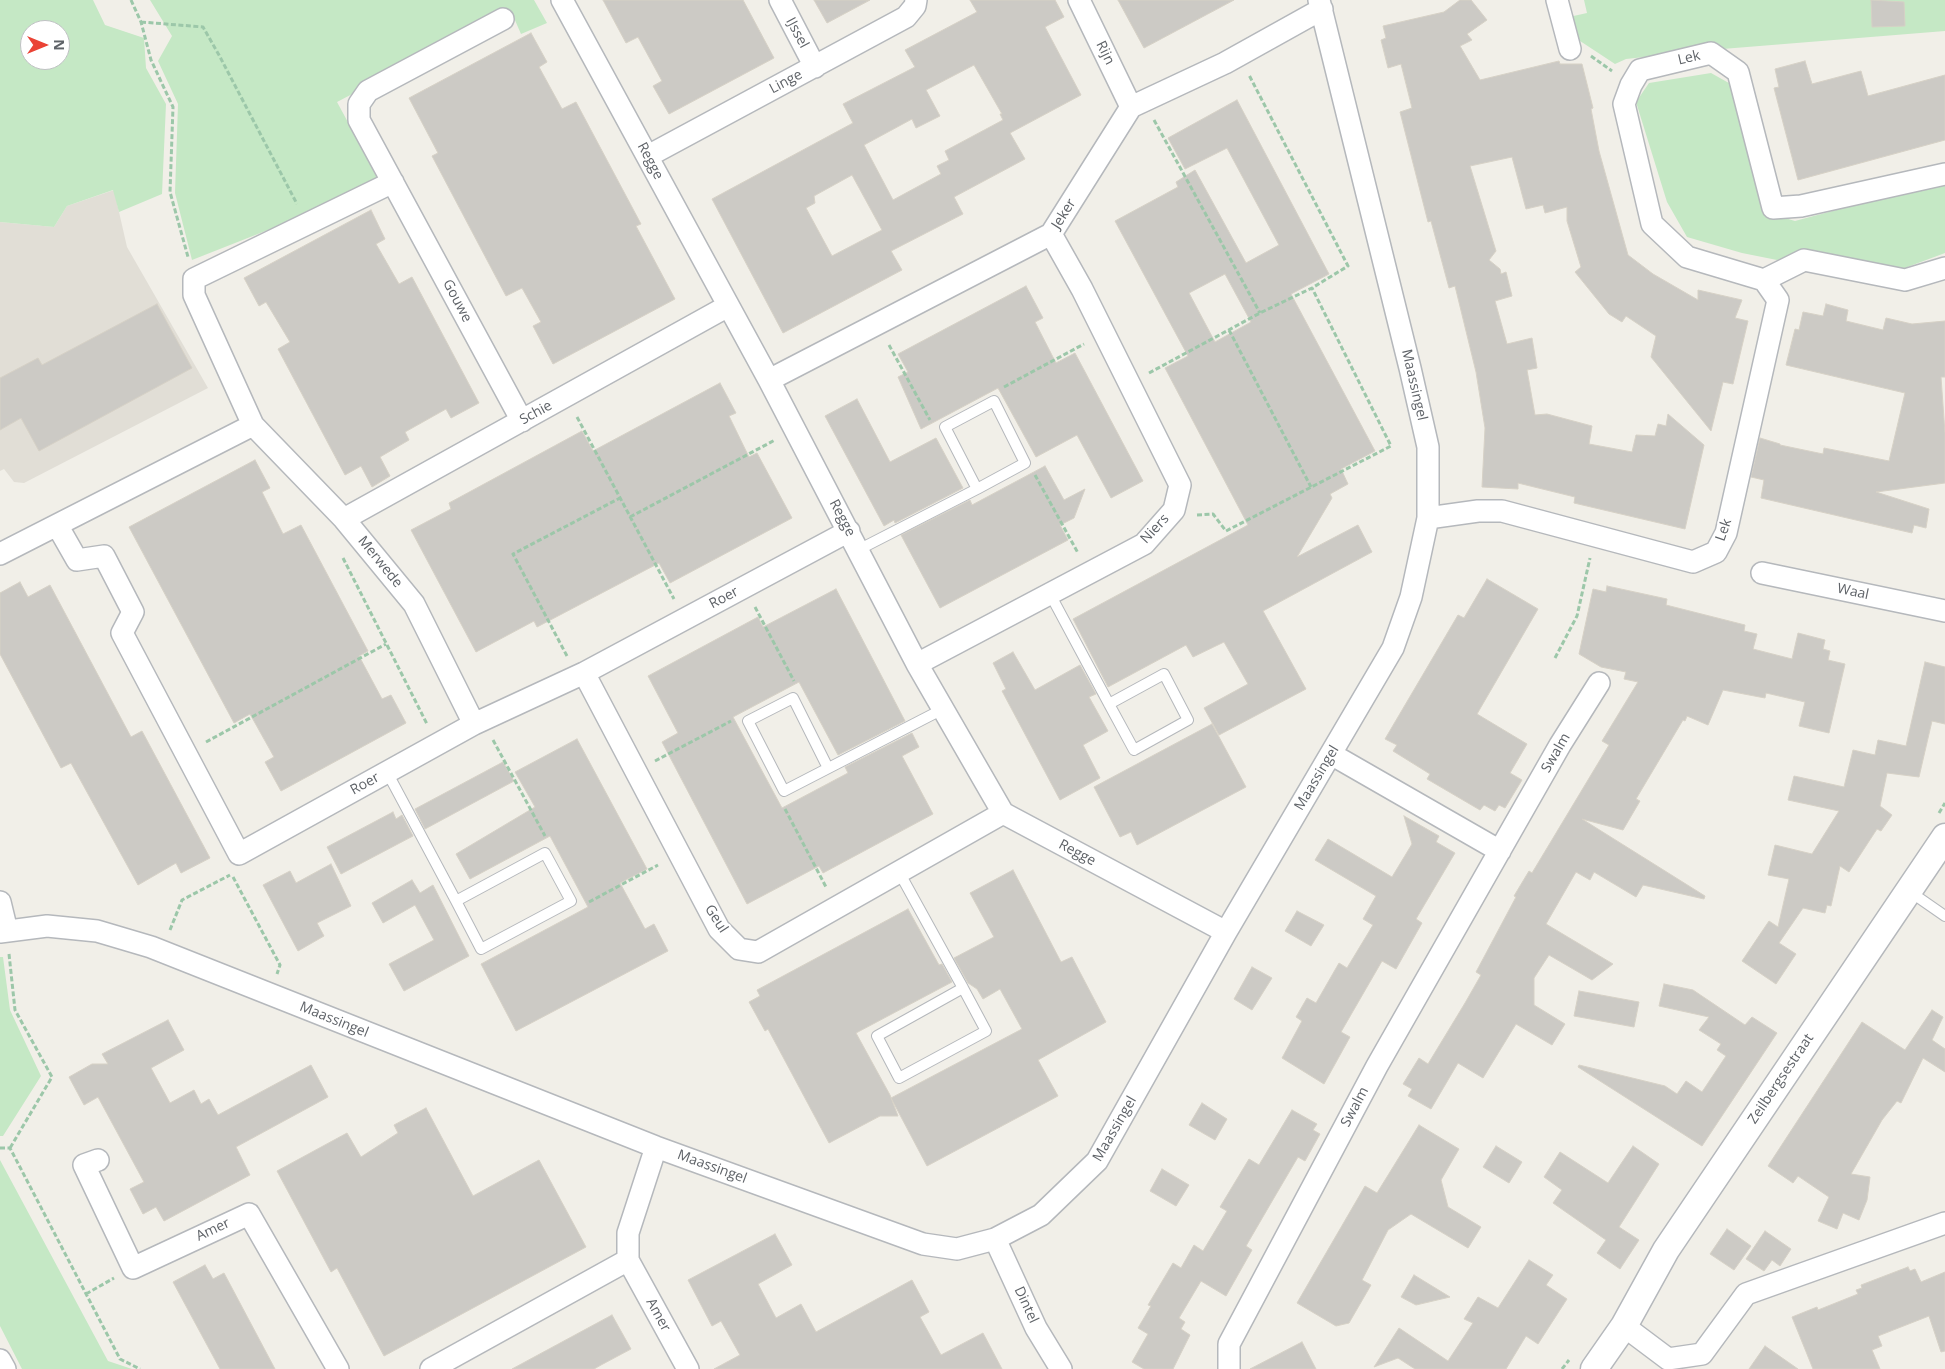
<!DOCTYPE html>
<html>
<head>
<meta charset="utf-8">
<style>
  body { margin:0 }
  #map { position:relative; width:1945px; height:1369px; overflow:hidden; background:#f1efe8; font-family:"Open Sans",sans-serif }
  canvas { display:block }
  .north { position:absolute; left:20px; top:20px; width:50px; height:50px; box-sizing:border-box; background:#fff; border:1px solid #bfc1c3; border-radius:50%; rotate:90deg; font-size:14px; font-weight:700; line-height:20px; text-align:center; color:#5f6368 }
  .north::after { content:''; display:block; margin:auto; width:18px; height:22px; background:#ea4335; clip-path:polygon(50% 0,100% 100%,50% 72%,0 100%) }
</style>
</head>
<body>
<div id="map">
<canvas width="1945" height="1369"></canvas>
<div class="north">N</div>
</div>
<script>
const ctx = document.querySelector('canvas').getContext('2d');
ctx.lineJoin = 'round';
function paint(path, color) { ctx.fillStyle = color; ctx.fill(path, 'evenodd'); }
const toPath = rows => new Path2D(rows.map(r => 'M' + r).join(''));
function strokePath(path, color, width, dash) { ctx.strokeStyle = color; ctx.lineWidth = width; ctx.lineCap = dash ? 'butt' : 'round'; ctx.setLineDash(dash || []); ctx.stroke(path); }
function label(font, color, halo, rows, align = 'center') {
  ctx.font = font + ' "Open Sans",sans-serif'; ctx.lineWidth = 4; ctx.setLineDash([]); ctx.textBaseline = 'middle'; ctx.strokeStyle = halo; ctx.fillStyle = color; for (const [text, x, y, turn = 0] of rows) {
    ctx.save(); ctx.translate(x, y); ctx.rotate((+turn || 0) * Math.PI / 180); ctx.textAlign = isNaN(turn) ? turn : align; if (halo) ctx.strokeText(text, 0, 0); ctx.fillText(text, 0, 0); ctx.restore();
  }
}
paint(toPath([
  [114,190,127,247,208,388,24,483,14,482,4,469,0,471,0,222,54,227,67,206]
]), '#e1ded6');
paint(toPath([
  [0,0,93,0,105,25,144,38,146,68,166,104,162,194,119,212,113,190,67,206,54,227,0,222],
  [30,30,60,30,60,60,30,60],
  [150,0,534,0,547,23,521,34,511,11,337,102,382,185,192,260,175,193,178,104,158,61,172,36],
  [1584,0,1945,0,1945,31,1710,50,1626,59,1615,64,1574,37,1569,17,1587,13],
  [1711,73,1736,87,1768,213,1795,221,1945,181,1945,253,1894,272,1810,254,1777,260,1742,253,1687,237,1667,202,1636,102,1649,83],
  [0,957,3,957,10,1010,41,1076,3,1136,0,1136],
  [0,1160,108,1361,132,1369,22,1369,0,1326]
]), '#c5e8c5');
const building = toPath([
  [603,0,743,0,774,58,669,114,653,86,662,81,638,37,626,43,603,0],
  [814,0,870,0,827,23,814,0],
  [970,0,1055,0,1064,17,1045,27,1081,95,1010,133,1025,159,954,197,963,214,891,251,902,270,783,333,712,199,853,123,843,104,915,67,905,50,977,12,970,0],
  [974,65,1002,114,1000,114,1003,120,945,151,949,160,937,166,941,174,893,200,864,145,912,119,916,128,940,116,926,90,974,65],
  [852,175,882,230,832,256,806,208,815,203,814,196,852,175],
  [1118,0,1234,0,1144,48,1118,0],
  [1460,0,1471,0,1487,20,1467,34,1472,40,1460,46,1480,80,1559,61,1560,64,1582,64,1593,108,1591,109,1599,151,1628,255,1653,274,1698,300,1698,290,1742,300,1735,318,1748,321,1733,384,1723,382,1711,431,1651,357,1656,336,1626,316,1622,322,1609,314,1575,272,1581,267,1567,221,1567,207,1545,213,1543,205,1526,209,1512,157,1470,166,1496,251,1489,260,1500,269,1501,274,1506,272,1512,296,1495,301,1507,344,1532,338,1537,368,1527,370,1535,415,1547,414,1592,426,1589,444,1632,452,1636,435,1655,436,1658,424,1666,426,1668,414,1704,445,1685,529,1574,503,1575,497,1518,483,1518,489,1482,487,1485,428,1476,372,1455,286,1449,288,1431,221,1428,222,1400,112,1412,108,1401,64,1388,68,1381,40,1386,38,1383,26,1444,12,1460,0],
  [1871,0,1904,2,1905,26,1872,27,1871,0],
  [531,33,547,62,539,67,562,109,576,102,641,224,636,226,675,299,553,364,533,326,541,322,522,288,506,296,432,156,438,153,409,98,531,33],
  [1805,61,1812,84,1861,71,1868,96,1945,75,1945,140,1798,180,1774,88,1779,87,1775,69,1805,61],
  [1237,100,1329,274,1291,294,1375,451,1341,469,1348,484,1330,494,1332,498,1297,557,1358,525,1372,552,1263,611,1306,689,1219,735,1204,708,1248,684,1224,642,1193,657,1186,645,1108,687,1073,619,1248,525,1165,368,1188,356,1115,221,1178,187,1176,182,1195,170,1246,263,1279,245,1227,148,1185,169,1168,138,1237,100],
  [1225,274,1251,322,1215,342,1189,293,1225,274],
  [371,210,385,239,376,244,399,284,412,277,479,403,451,418,446,409,405,432,409,440,380,457,390,476,372,487,361,466,345,475,278,349,290,342,266,302,259,306,244,278,371,210],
  [1026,286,1043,318,1035,322,1056,363,1075,353,1143,481,1111,498,1077,435,1036,457,998,388,921,429,898,377,908,372,898,354,1026,286],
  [157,304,192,368,39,451,21,418,0,430,0,378,38,358,42,365,157,304],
  [1826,304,1848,310,1846,321,1883,330,1886,318,1912,324,1945,321,1945,377,1941,377,1945,433,1945,483,1876,492,1929,509,1926,528,1914,525,1912,533,1761,498,1764,480,1751,477,1760,438,1780,444,1780,445,1823,454,1824,448,1889,461,1905,393,1786,365,1795,329,1799,330,1803,312,1823,316,1826,304],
  [720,383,736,413,729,416,749,457,757,453,792,518,670,583,659,563,537,627,534,621,476,652,411,530,451,509,449,503,582,431,593,451,720,383],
  [857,399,890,462,936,438,963,488,895,523,894,520,884,526,825,416,857,399],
  [255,460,270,488,262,492,283,534,301,525,368,651,359,656,382,699,391,695,406,723,281,791,265,762,274,757,250,714,234,723,129,527,255,460],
  [1045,466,1064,500,1085,489,1074,518,1060,525,1068,540,940,608,901,535,970,500,972,505,1045,466],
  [1487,579,1538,609,1477,714,1527,744,1510,773,1522,780,1505,808,1499,805,1495,811,1484,805,1480,810,1427,779,1430,774,1393,751,1397,745,1385,739,1458,615,1464,618,1487,579],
  [20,582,28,597,50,585,131,737,142,731,210,858,181,873,176,863,138,885,71,763,61,768,0,654,0,593,20,582],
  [1607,586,1667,599,1666,605,1745,625,1744,631,1757,634,1753,649,1792,659,1798,633,1825,640,1823,649,1830,651,1828,660,1845,664,1829,733,1799,726,1805,702,1766,693,1765,698,1723,690,1708,725,1687,716,1685,721,1683,720,1636,799,1640,801,1623,830,1582,819,1705,896,1704,899,1643,885,1636,897,1594,872,1590,880,1576,872,1546,924,1613,964,1592,980,1549,955,1534,978,1534,1005,1565,1024,1552,1045,1516,1024,1483,1078,1458,1063,1431,1109,1408,1096,1412,1089,1403,1084,1419,1058,1428,1064,1465,1003,1481,975,1476,972,1516,897,1514,896,1529,871,1532,873,1609,745,1602,741,1638,682,1624,679,1626,672,1601,667,1579,654,1593,589,1606,592,1607,586],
  [836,589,905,721,838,755,799,682,733,717,782,808,848,773,845,767,912,733,919,747,902,756,933,814,823,873,819,866,747,904,662,742,678,733,648,676,758,617,763,627,836,589],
  [1013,652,1035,690,1080,665,1096,694,1089,697,1108,731,1083,745,1100,778,1060,800,1002,691,1006,689,993,663,1013,652],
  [1925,662,1945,667,1945,724,1932,721,1919,777,1887,773,1880,806,1892,815,1881,831,1877,829,1849,872,1840,866,1831,906,1827,905,1825,913,1803,908,1779,943,1796,954,1776,984,1742,961,1769,921,1778,927,1789,879,1768,875,1775,845,1812,854,1839,811,1788,800,1794,776,1844,787,1853,750,1875,755,1878,740,1906,746,1925,662],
  [1212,724,1246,787,1137,845,1131,832,1120,837,1094,787,1212,724],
  [577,739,647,869,620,883,645,929,654,924,668,951,516,1031,481,964,588,907,550,836,470,879,456,854,535,807,515,772,577,739],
  [503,762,514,781,425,829,415,809,503,762],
  [393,812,396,819,402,815,413,836,341,874,327,847,393,812],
  [1404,816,1439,836,1436,842,1455,853,1416,919,1422,923,1396,969,1382,961,1341,1032,1350,1037,1324,1084,1282,1058,1302,1021,1296,1017,1307,998,1316,1003,1339,963,1347,968,1373,925,1363,919,1376,896,1315,860,1328,839,1392,877,1412,844,1404,816],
  [331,864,351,906,317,923,324,936,298,951,263,885,290,871,296,883,331,864],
  [1013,870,1061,962,1072,957,1106,1022,1038,1060,1058,1096,927,1166,891,1098,1022,1029,1000,989,983,999,977,989,968,983,954,958,994,937,970,893,1013,870],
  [412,880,420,893,433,885,469,956,404,991,389,964,434,940,415,905,383,923,372,903,412,880],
  [908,909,939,965,942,964,952,982,856,1033,890,1095,898,1116,880,1116,829,1143,768,1029,765,1031,749,1002,760,996,757,990,908,909],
  [1297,911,1324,925,1311,946,1285,931,1297,911],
  [1252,967,1272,978,1252,1010,1234,999,1252,967],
  [1664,984,1693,990,1745,1025,1752,1017,1777,1033,1702,1146,1578,1067,1579,1065,1665,1086,1677,1094,1686,1081,1702,1092,1726,1056,1717,1050,1721,1044,1699,1030,1709,1017,1659,1006,1664,984],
  [1579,991,1639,1002,1634,1027,1574,1016,1579,991],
  [1932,1010,1943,1017,1932,1040,1945,1049,1945,1072,1923,1058,1901,1103,1897,1101,1882,1120,1851,1174,1870,1177,1867,1200,1859,1220,1843,1213,1837,1229,1818,1221,1829,1197,1798,1176,1793,1183,1768,1166,1862,1022,1905,1050,1932,1010],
  [168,1020,184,1050,151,1068,170,1103,194,1090,201,1104,209,1099,218,1115,311,1065,328,1097,236,1147,250,1175,164,1221,156,1207,143,1214,130,1189,144,1182,98,1097,84,1105,69,1077,92,1064,108,1064,102,1054,168,1020],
  [1202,1103,1227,1119,1215,1140,1189,1125,1202,1103],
  [426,1108,473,1196,539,1160,586,1247,384,1356,337,1268,331,1272,277,1171,347,1133,361,1157,398,1133,394,1125,426,1108],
  [1292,1110,1317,1124,1313,1130,1320,1134,1305,1161,1298,1157,1271,1203,1246,1246,1252,1250,1226,1296,1201,1281,1179,1318,1185,1322,1181,1329,1190,1335,1173,1369,1144,1369,1132,1362,1148,1334,1138,1328,1151,1306,1148,1305,1173,1263,1181,1268,1194,1245,1203,1251,1227,1211,1220,1207,1249,1159,1259,1165,1292,1110],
  [1419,1125,1459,1149,1441,1180,1448,1207,1481,1227,1468,1248,1411,1214,1388,1230,1362,1280,1371,1285,1349,1323,1336,1326,1297,1303,1365,1186,1377,1193,1419,1125],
  [1496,1146,1522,1162,1509,1183,1483,1167,1496,1146],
  [1633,1146,1659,1164,1619,1227,1639,1240,1620,1269,1597,1253,1606,1240,1553,1203,1562,1190,1544,1177,1560,1152,1608,1183,1633,1146],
  [1162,1169,1189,1185,1176,1206,1150,1191,1162,1169],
  [1727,1229,1751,1246,1734,1270,1710,1254,1727,1229],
  [1765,1231,1791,1249,1780,1266,1772,1260,1764,1271,1746,1259,1765,1231],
  [775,1234,792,1265,758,1284,776,1318,801,1304,816,1332,912,1280,929,1312,920,1317,941,1355,983,1333,1002,1369,714,1369,740,1355,721,1321,712,1326,688,1280,775,1234],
  [1529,1260,1553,1275,1546,1285,1567,1299,1538,1344,1526,1336,1506,1369,1415,1369,1398,1358,1374,1367,1399,1328,1448,1361,1473,1323,1464,1319,1478,1297,1498,1308,1529,1260],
  [205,1265,213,1279,224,1273,275,1369,220,1369,173,1282,205,1265],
  [1908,1267,1910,1271,1915,1269,1921,1282,1945,1272,1945,1351,1941,1352,1929,1316,1878,1336,1882,1346,1872,1350,1880,1369,1813,1369,1792,1317,1817,1307,1818,1310,1858,1294,1856,1290,1862,1288,1861,1285,1908,1267],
  [1414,1275,1450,1297,1416,1305,1401,1297,1414,1275],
  [612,1315,631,1349,601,1365,594,1369,512,1369,612,1315],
  [1302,1342,1316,1369,1250,1369,1302,1342],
  [1765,1346,1798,1369,1749,1369,1765,1346]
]);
paint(building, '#cccac5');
strokePath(building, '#d6d1c6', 1);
const service = toPath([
  [858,550,977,489,1025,463,994,401,945,427,977,489],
  [1050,594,1109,704,1134,750,1188,720,1164,674,1109,704],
  [828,768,793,698,748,721,784,791,943,709],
  [387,772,456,901,481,949,571,901,545,853,456,901],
  [899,872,963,988],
  [1909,891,1945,916],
  [963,988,986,1031,899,1078,877,1036,963,988]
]);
const minor = toPath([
  [562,0,769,380,917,664,1003,813,1226,932],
  [780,0,815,67],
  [1079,0,1131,107],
  [1557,0,1570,49],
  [503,19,368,91,359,104,359,120,522,421],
  [648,156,906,17,915,6,916,0],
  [1764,280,1804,260,1905,280,1945,268],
  [769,380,1051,234,1131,107,1225,63,1322,9],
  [253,425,194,295,194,279,393,182],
  [1428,518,1478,511,1502,511,1693,562,1716,552,1726,533,1778,300,1764,280,1687,257,1652,224,1624,104,1631,85,1640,70,1711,53,1738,72,1773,208,1801,206,1945,174],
  [344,519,728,306],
  [57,525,77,560,104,556,133,612,122,633,239,854,474,724,584,673,849,531],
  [0,554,253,425,344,519,414,604,474,724],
  [1762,573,1945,611],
  [917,664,1144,544,1174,510,1180,485,1082,289,1051,234],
  [584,673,719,929,739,949,758,952,1003,813],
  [1331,754,1500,851],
  [0,902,7,931],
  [0,932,47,926,97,931,151,947,656,1147,923,1244,957,1249,995,1239,1041,1215,1097,1161,1226,932,1393,648,1411,597,1428,518,1428,447,1410,368,1319,0],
  [656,1147,628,1233,628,1260,688,1369],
  [98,1160,84,1165,133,1268,249,1214,338,1369],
  [995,1239,1036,1328,1061,1369],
  [1624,1326,1668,1359,1702,1354,1746,1294,1945,1223],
  [0,1360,5,1369],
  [431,1369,628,1260],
  [1229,1369,1229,1344,1377,1066,1560,745,1599,683]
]);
const tertiary = toPath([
  [1594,1369,1624,1326,1666,1250,1945,837]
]);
strokePath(service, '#b5b8bc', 12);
strokePath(minor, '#b5b8bc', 24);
strokePath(tertiary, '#b5b8bc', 29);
strokePath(toPath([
  [131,0,141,22,151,60,173,107,170,192,188,257],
  [141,22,203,27,219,55,297,204],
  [1591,56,1612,71],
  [1154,120,1260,313],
  [1229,330,1311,487],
  [889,345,930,420],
  [1149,373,1260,313,1312,288,1348,266,1249,75],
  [1004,387,1084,344],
  [577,417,674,599],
  [1035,475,1078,553],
  [1197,515,1213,514,1226,531,1391,446,1312,288],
  [630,517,775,440],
  [343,558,427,724],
  [755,607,794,681],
  [567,656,513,554,620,498],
  [1555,658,1577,616,1590,558],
  [493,740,545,836],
  [206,742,386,644],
  [655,761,731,721],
  [785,809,826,887],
  [1939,813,1945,803],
  [233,877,280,965,277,974],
  [589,902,658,865],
  [170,930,182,900,230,875],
  [9,954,15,1010,52,1077,10,1148],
  [0,1148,10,1148,120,1359,140,1369],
  [86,1294,114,1278],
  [1562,1369,1569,1360]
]), '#9cc7a9', 3, [5, 2.5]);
strokePath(service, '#fff', 10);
strokePath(minor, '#fff', 21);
strokePath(tertiary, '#fff', 26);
label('14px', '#5f6368', '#fff', [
  ["IJssel",797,33,62],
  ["Rijn",1105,53,64],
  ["Lek",1689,58,-13],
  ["Linge",786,82,-28],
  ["Regge",650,161,62],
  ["Jeker",1064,214,-58],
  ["Gouwe",457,301,62],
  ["Maassingel",1414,385,77],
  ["Schie",536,413,-29],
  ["Regge",842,518,62],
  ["Niers",1155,529,-47],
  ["Lek",1724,530,-71],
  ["Merwede",380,562,51],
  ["Waal",1853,592,12],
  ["Roer",724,598,-28],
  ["Swalm",1556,753,-60],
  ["Maassingel",1317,778,-59],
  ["Roer",365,784,-29],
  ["Regge",1077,853,28],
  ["Geul",716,919,57],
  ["Maassingel",334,1020,22],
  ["Zeilbergsestraat",1781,1079,-56],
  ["Swalm",1355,1107,-62],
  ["Maassingel",1115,1129,-60],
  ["Maassingel",712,1167,20],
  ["Amer",213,1230,-25],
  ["Dintel",1026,1305,65],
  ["Amer",658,1315,61]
]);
</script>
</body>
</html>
